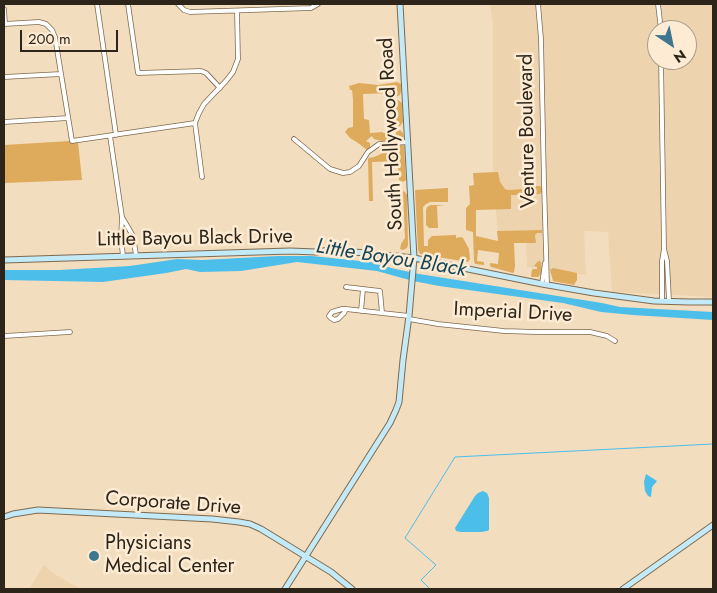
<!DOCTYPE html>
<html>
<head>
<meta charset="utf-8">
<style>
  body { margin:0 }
  #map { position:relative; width:717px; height:593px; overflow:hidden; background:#f3ddbf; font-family:Jost,sans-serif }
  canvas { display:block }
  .frame { position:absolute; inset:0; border:5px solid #2d2519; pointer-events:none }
  .north { position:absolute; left:647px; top:20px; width:50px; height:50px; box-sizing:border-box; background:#fdebd3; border:1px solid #aa9c89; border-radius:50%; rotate:146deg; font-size:14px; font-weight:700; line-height:20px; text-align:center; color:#2d2519 }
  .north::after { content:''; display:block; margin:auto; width:18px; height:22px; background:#3c778f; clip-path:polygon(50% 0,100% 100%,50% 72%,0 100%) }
  .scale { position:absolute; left:20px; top:30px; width:98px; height:22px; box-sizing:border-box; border:2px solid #2d2519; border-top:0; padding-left:6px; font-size:15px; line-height:18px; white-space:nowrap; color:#2d2519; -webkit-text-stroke:4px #fdebd3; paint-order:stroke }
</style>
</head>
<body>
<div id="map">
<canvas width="717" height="593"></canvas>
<div class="frame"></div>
<div class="north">N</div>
<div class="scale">200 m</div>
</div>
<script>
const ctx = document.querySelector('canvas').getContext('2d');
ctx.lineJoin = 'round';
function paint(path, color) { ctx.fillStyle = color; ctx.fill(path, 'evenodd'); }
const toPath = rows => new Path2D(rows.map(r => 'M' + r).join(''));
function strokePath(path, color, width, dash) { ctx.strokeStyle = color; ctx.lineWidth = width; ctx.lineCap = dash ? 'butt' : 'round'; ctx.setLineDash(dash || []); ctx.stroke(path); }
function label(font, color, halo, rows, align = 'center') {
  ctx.font = font + ' Jost,sans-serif'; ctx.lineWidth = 5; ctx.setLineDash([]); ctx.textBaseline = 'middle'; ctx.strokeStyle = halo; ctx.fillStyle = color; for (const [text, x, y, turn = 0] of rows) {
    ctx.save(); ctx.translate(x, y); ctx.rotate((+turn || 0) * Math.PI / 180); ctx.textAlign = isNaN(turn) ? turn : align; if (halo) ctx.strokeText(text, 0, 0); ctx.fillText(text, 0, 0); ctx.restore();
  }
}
paint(toPath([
  [490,4,713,4,713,297,612,292,608,232,584,231,586,275,527,267,526,234,498,234,493,180,493,26],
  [657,30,687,30,687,60,657,60],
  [44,565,56,575,81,589,29,589]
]), '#eed3af');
paint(toPath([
  [397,82,401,84,401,91,400,95,398,96,394,97,392,93,363,94,364,119,369,120,370,133,383,132,383,133,386,133,389,132,391,135,396,134,396,131,400,130,403,133,404,139,401,140,392,141,389,138,385,141,382,141,374,139,372,136,366,141,370,143,370,148,367,150,358,143,350,138,345,132,348,128,353,127,353,99,352,90,350,90,349,86,359,83,378,85],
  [392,100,398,100,402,103,403,122,400,126,393,127,396,125,395,102,392,102],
  [70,141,71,142,78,142,82,180,4,183,4,145],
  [403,144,404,147,406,180,403,182,399,180,398,164,396,161,372,162,373,201,369,201,368,159,369,158,374,157,381,154,388,145],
  [498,172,500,182,505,189,508,190,524,189,534,188,535,186,540,186,542,188,542,192,540,194,511,195,511,209,476,210,476,236,498,241,497,231,542,230,542,233,537,233,535,235,536,243,514,243,515,266,514,272,513,273,491,267,490,265,490,263,498,264,499,253,478,250,477,261,484,262,484,265,475,264,474,261,473,232,466,230,466,208,470,204,469,186,474,185,473,173],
  [448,188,448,202,430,202,426,204,423,207,424,246,428,246,428,240,432,236,456,235,456,238,461,237,463,238,469,249,470,259,468,262,420,254,418,250,415,190],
  [403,191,405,192,407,195,408,245,407,248,403,250,400,249,401,244,405,238],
  [431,205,445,205,437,206,438,228,429,228,426,225,426,210,427,207],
  [538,261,541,262,542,273,538,277,532,277,531,276,532,270,533,269,537,269,537,267,534,266],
  [553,268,577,273,577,280,574,285,553,281,550,270]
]), '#deaa5c');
paint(toPath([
  [278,256,312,256,380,263,391,268,419,274,602,303,620,307,713,312,713,320,633,315,601,312,563,303,439,286,413,281,377,271,297,262,241,271,200,272,186,269,166,273,103,282,4,280,4,270,59,270,130,266,177,259,202,260],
  [646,474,657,481,652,487,651,497,648,496,645,491,644,482],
  [483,491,487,493,489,498,489,530,487,531,481,532,461,532,456,531,455,528,475,496,478,493]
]), '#4cbeea');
strokePath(toPath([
  [430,589,421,580,436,565,405,538,455,457,713,444]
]), '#4cbeea', 1);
const street = toPath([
  [97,4,116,135],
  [128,4,138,73,201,71,206,73,220,88],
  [178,4,184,10,190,12,311,8,318,4],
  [538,4,541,39,544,183,547,285],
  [658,4,661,30],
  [4,9,5,24],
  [4,24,39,22,46,24,52,30,55,37,72,141,195,123],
  [661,60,664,249],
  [4,77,61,74],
  [4,122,68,118],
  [110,136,122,217,121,238,123,256],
  [294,139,330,169,343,173,350,172,359,166,368,152,379,144,408,142],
  [202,177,195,123,199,113,204,104,226,81,233,72,238,59,237,11],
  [122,217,133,236,136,255],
  [542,284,545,263],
  [346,287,380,291,382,313],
  [662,301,662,261,664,249,667,261,669,301],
  [346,309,344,313,338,319,334,320,331,318,329,316,332,312,342,309,346,309,409,316],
  [361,311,363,289],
  [409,319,438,324,504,331,536,332,590,332,607,336,615,341],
  [4,336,70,332]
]);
const secondary = toPath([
  [4,260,290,251,316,252,330,250,366,253,414,258,542,284,594,293,654,301,689,302,713,302],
  [4,517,13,514,38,510,212,519,239,522,250,524,261,529,331,572,352,589],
  [285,589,390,423,396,410,399,402,403,360,409,316,414,258,400,4],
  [623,589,713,525]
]);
strokePath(street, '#7e6a4f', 5.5);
strokePath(secondary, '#7e6a4f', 7);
strokePath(street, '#fff', 4);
strokePath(secondary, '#c3eaf8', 5);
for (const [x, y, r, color] of [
  [94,556,6,"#3c778f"]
]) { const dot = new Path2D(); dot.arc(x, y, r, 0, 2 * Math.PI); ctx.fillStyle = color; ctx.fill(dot); strokePath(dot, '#fdebd3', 2); }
label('20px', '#2d2519', '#fdebd3', [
  ["Venture Boulevard",528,131,-91],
  ["South Hollywood Road",392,134,-93],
  ["Little Bayou Black Drive",195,239,-1],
  ["Imperial Drive",513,313,3],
  ["Corporate Drive",173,504,4]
]);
label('20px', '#2d2519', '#fdebd3', [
  ["Physicians",105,544],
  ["Medical Center",105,567]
], 'left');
label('italic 21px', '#154658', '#fdebd3', [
  ["Little Bayou Black",391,259,9]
]);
</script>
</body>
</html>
